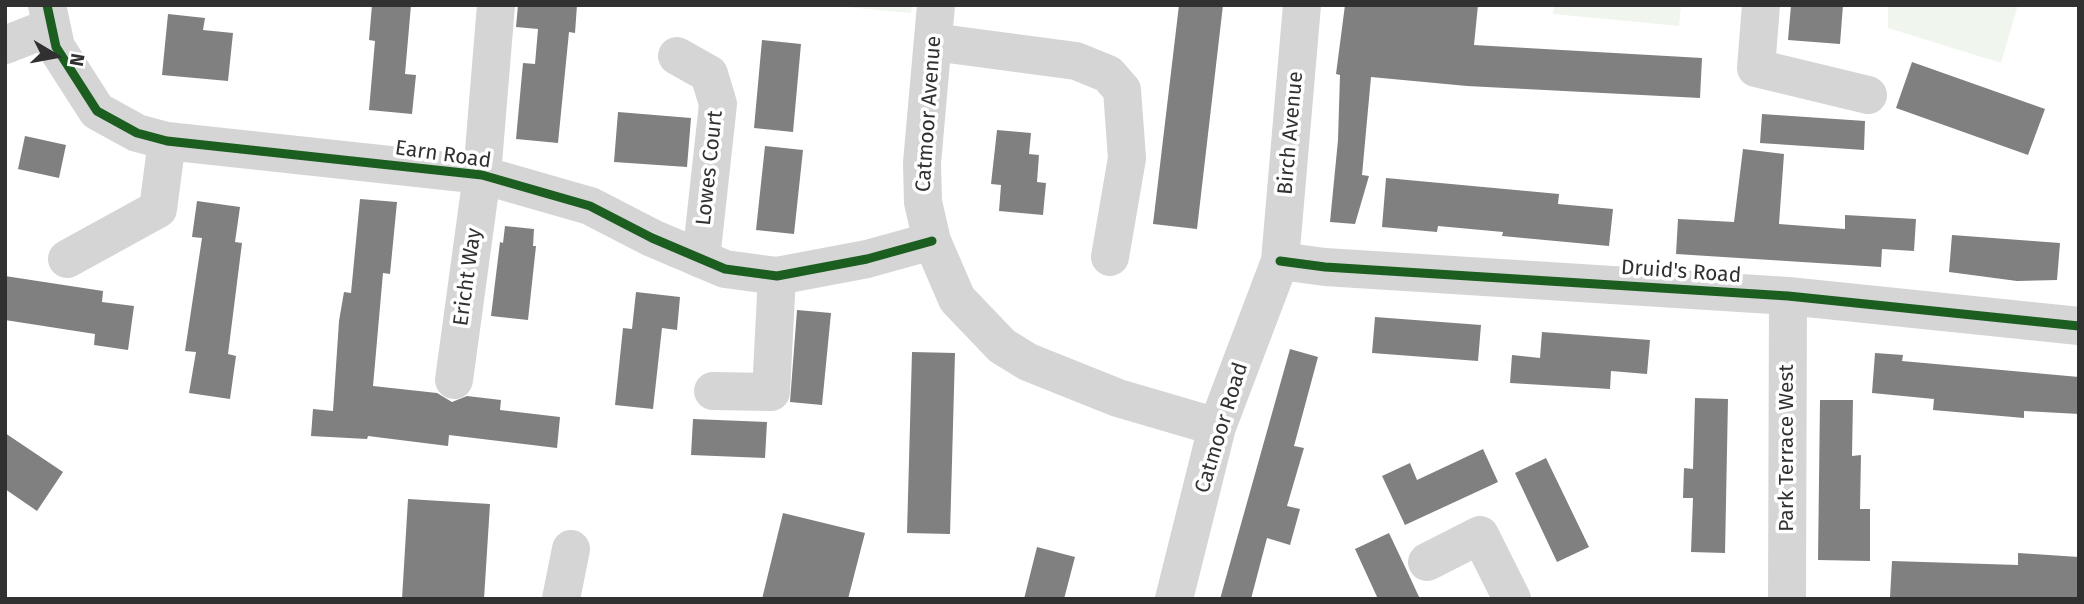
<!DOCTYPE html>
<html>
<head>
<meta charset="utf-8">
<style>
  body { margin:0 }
  #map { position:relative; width:2084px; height:604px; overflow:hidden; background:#fff; font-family:"Fira Sans",sans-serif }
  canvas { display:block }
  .frame { position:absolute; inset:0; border:7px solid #313131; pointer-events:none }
  .north { position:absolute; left:21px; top:21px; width:70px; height:70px; -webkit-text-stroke:5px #fff; paint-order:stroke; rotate:100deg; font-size:19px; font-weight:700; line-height:28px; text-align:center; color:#313131 }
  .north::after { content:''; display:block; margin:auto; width:24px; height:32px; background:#313131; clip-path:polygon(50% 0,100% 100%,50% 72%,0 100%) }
</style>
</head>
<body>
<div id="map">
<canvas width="2084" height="604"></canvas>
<div class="frame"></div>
<div class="north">N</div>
</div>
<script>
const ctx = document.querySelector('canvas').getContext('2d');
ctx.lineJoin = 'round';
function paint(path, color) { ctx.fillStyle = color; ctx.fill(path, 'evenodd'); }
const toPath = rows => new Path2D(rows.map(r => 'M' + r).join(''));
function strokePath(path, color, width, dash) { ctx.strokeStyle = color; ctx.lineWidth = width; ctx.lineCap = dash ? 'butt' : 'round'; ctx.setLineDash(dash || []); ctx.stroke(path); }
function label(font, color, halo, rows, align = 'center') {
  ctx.font = font + ' "Fira Sans",sans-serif'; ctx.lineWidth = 7; ctx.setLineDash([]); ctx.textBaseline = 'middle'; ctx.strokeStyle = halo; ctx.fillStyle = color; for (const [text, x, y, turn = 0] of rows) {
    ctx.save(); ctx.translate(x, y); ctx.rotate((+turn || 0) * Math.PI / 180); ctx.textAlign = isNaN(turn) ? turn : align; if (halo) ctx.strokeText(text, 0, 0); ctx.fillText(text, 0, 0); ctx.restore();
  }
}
paint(toPath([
  [824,5,912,5,911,13],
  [1554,5,1681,5,1679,26,1553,14],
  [1888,5,2018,5,2001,63,1888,28]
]), '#f0f6ed');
paint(toPath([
  [372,5,411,5,405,74,416,75,412,114,369,110,375,41,369,40],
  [518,5,577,5,575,33,569,32,558,143,516,139,523,63,535,64,538,29,516,27],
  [1179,5,1223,5,1197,229,1153,224],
  [1345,5,1478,5,1474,45,1702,58,1700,98,1467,86,1371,77,1362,175,1369,176,1355,224,1330,222,1338,140,1340,75,1336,74],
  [1791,5,1843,5,1840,44,1788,40],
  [168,14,205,18,203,30,233,33,228,81,162,75],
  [762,40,801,44,793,132,754,128],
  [1912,62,2045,109,2028,155,1896,108],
  [618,112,691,118,687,167,614,162],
  [1762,114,1865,121,1864,150,1760,143],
  [997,130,1031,133,1029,154,1039,155,1037,182,1046,183,1043,215,999,211,1001,185,991,184],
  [25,136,66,145,59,178,18,169],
  [765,146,803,150,794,234,756,230],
  [1743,149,1784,154,1779,224,1845,229,1845,215,1916,219,1914,251,1882,249,1881,267,1676,254,1678,219,1734,222],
  [1386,178,1559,194,1558,204,1613,209,1609,246,1502,236,1503,232,1438,226,1437,232,1382,227],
  [360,199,397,202,390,274,383,273,373,386,437,393,452,402,467,396,501,400,500,410,560,417,557,448,449,435,448,446,368,436,367,439,311,436,313,409,333,411,339,321,344,292,351,293],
  [197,201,240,207,235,242,242,243,228,354,236,356,230,399,189,393,196,352,185,351,202,238,192,237],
  [505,226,534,229,533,246,536,246,528,320,491,316,500,242,503,243],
  [1952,235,2060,243,2057,280,2017,281,1949,272],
  [5,276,103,291,102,302,134,306,128,350,94,345,95,334,5,320],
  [636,292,680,297,677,330,662,328,653,409,615,405,623,328,632,329],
  [797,310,831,313,822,405,790,402],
  [1375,317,1481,325,1478,361,1372,353],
  [1542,332,1650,340,1647,374,1611,371,1610,389,1510,383,1512,355,1540,358],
  [1290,349,1318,357,1294,446,1304,448,1287,506,1300,509,1290,545,1267,538,1251,599,1220,599],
  [912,352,955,353,950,534,907,533],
  [1875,353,1903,355,1902,361,2079,377,2079,414,2024,411,2024,418,1933,410,1934,399,1872,393],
  [1695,398,1728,399,1725,553,1691,552,1693,498,1683,498,1684,468,1693,469],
  [1820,400,1853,400,1852,456,1861,455,1860,509,1870,509,1870,561,1818,560],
  [693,419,767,422,765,458,691,455],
  [5,433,63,472,37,511,5,489],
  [1483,449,1498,482,1405,525,1382,476,1410,463,1417,480],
  [1546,458,1589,547,1557,562,1515,473],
  [408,499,490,504,484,599,402,599],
  [783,513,865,533,848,599,762,599],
  [1389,533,1407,571,1420,599,1378,599,1355,549],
  [1037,547,1075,557,1064,599,1024,599],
  [2018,553,2079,557,2079,599,1890,597,1892,561,2018,565]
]), '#808080');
strokePath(toPath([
  [47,5,56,47,97,111,137,133,167,141,482,175,590,206,652,238,725,269,777,276,867,259,932,241],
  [936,5,922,163,923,202,932,241,957,299,1002,346,1028,362,1118,398,1217,427],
  [1761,5,1756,68,1868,95],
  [933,42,1076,61,1108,74,1122,90,1127,158,1110,257],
  [5,45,51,27],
  [677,56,709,74,718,104,701,259],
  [67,259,158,209,167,141],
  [1280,261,1325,267,1788,296,2079,326],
  [454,380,482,175,496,5],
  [713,391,771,392,777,276],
  [1427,562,1480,535,1512,599],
  [561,599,571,549],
  [1174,599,1217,427,1280,261,1302,5],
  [1787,599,1788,296]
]), '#d5d5d5', 38);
strokePath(toPath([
  [47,5,56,47,97,111,137,133,167,141,482,175,590,206,652,238,725,269,777,276,867,259,932,241],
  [1280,261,1325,267,1788,296,2079,326]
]), '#1b5e20', 9);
label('21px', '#313131', '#fff', [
  ["Catmoor Avenue",929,114,-86],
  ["Birch Avenue",1291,133,-85],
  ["Earn Road",443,155,8],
  ["Lowes Court",710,168,-84],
  ["Druid's Road",1681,272,4],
  ["Ericht Way",468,277,-82],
  ["Catmoor Road",1222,428,-73],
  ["Park Terrace West",1787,448,-90]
]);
</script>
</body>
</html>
